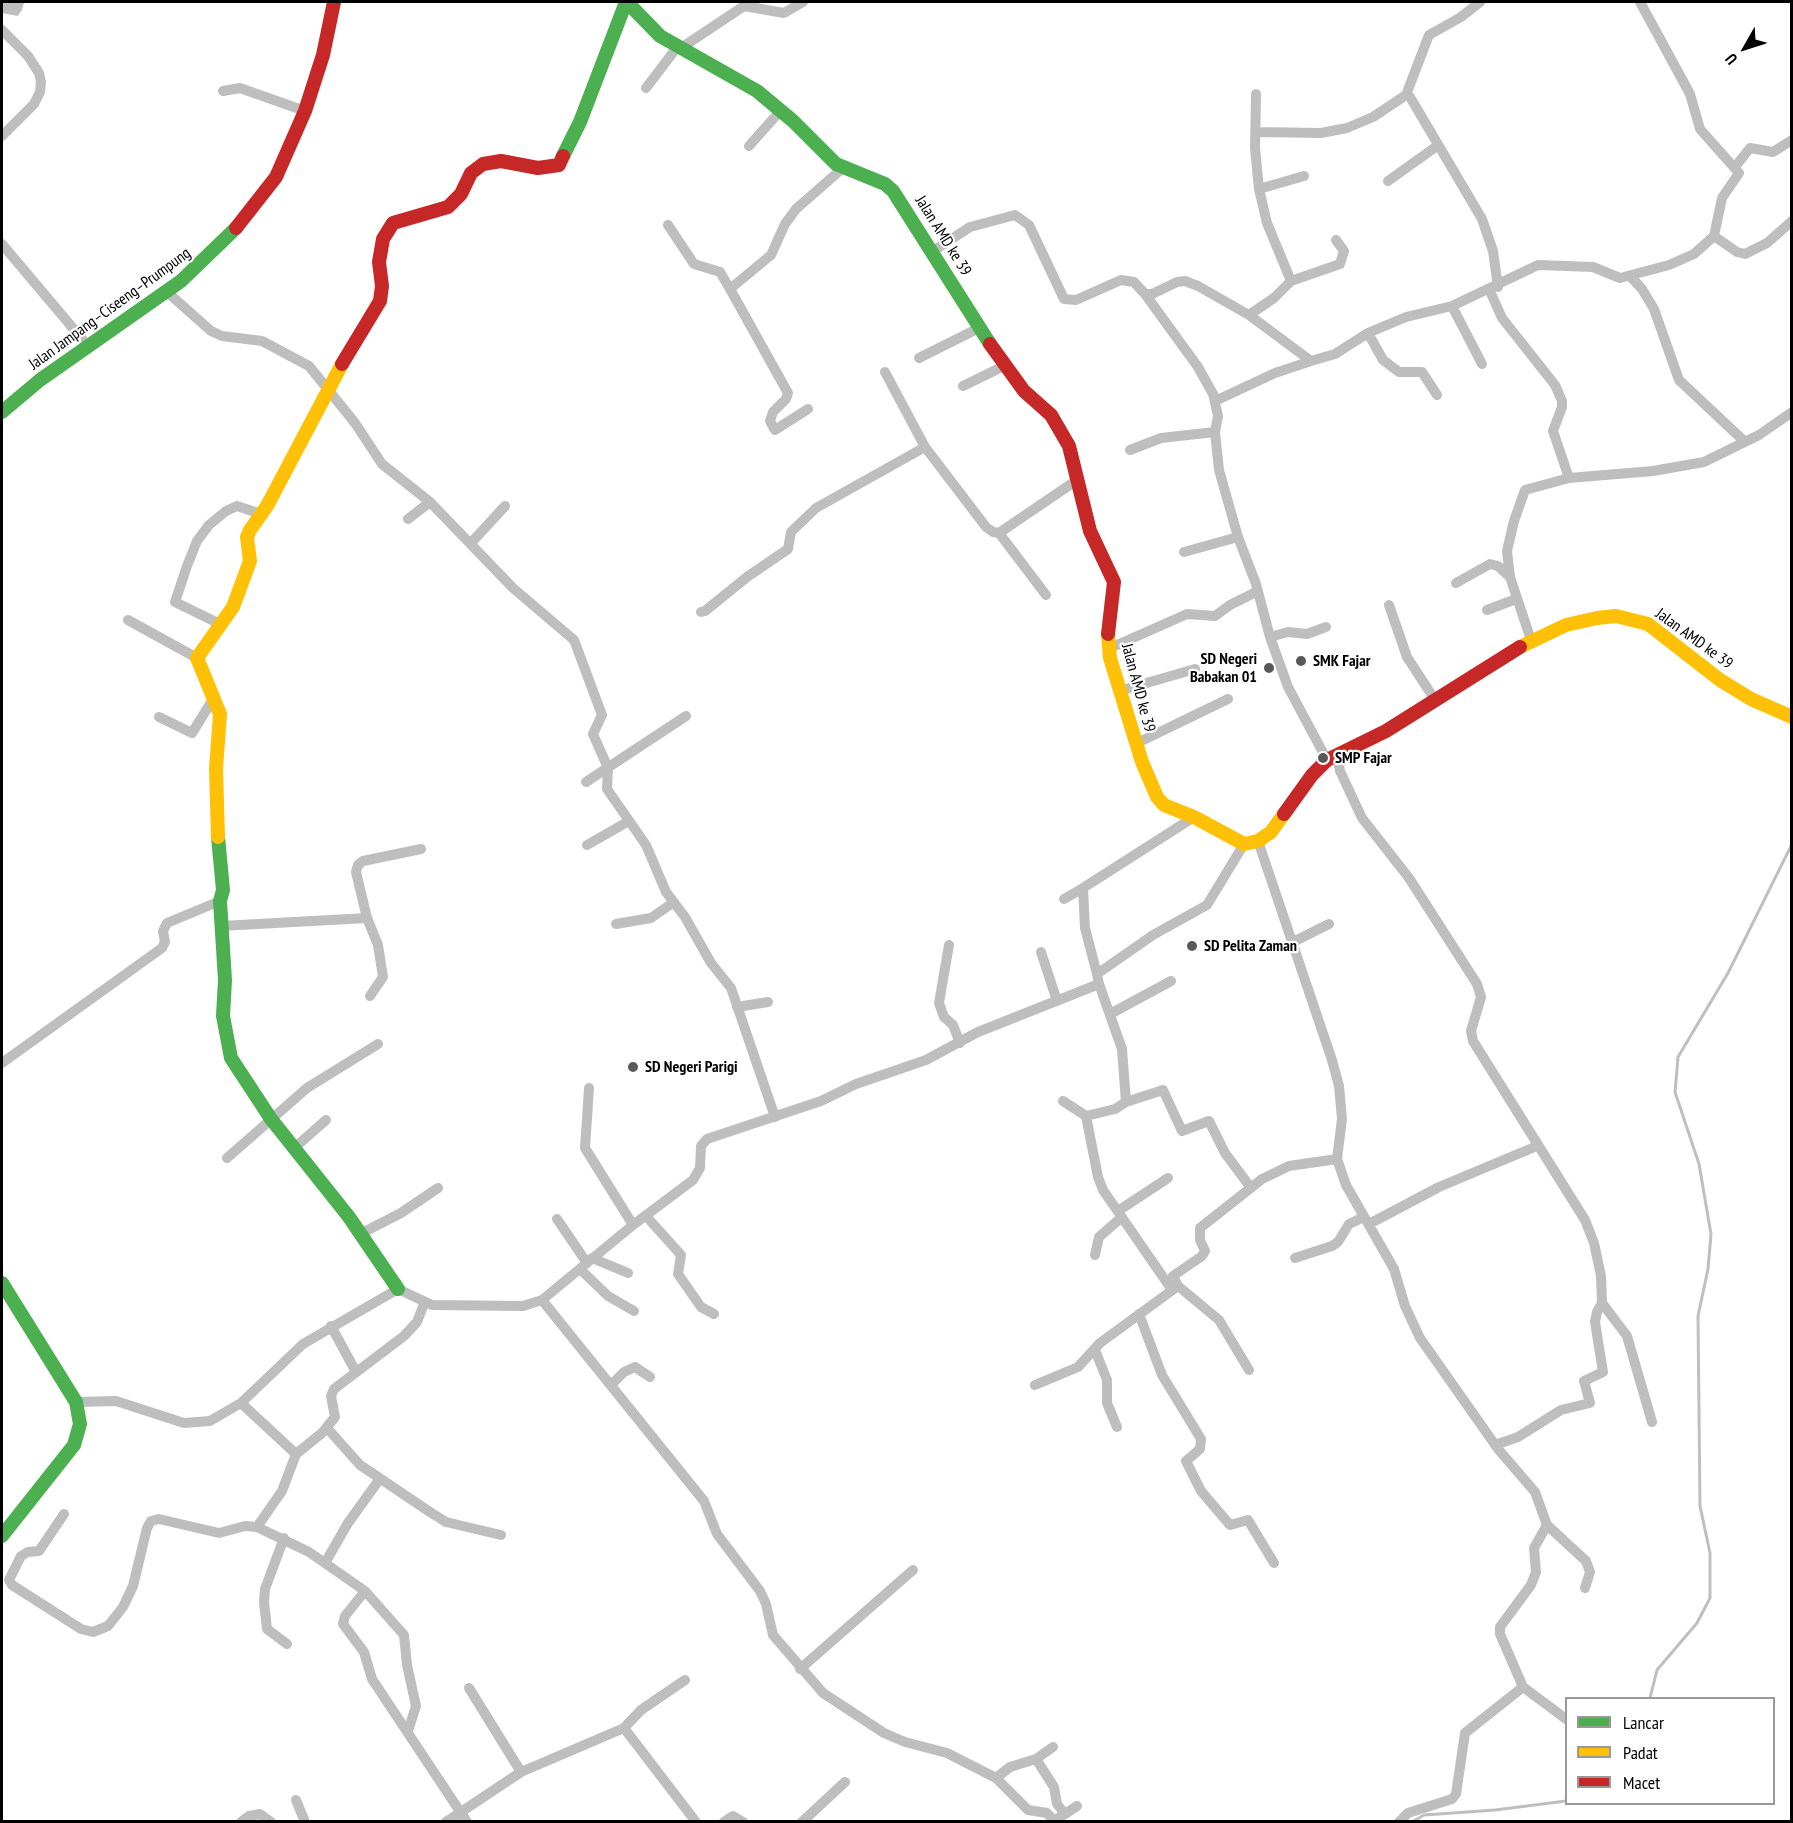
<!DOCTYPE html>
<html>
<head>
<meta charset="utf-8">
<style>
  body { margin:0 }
  #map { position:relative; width:1793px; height:1823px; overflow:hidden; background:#fff; font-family:"PT Sans Narrow",sans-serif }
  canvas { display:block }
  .frame { position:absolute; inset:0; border:3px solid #000; pointer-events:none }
  .legend { position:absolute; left:1565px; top:1697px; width:210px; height:108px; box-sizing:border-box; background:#fff; border:2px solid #999; margin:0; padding:8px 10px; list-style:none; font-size:18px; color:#000 }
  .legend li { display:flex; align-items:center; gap:12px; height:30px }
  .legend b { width:30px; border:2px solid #999 }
  .north { position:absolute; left:1715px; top:18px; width:60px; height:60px; -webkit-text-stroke:4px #fff; paint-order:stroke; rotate:231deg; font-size:16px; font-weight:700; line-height:24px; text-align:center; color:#000 }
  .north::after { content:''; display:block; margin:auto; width:21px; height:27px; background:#000; clip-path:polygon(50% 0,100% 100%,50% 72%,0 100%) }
</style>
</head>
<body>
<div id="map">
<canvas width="1793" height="1823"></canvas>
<div class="frame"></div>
<ul class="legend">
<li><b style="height:8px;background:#4caf50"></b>Lancar</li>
<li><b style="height:8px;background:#ffc107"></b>Padat</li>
<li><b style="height:8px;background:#c62828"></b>Macet</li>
</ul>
<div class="north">U</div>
</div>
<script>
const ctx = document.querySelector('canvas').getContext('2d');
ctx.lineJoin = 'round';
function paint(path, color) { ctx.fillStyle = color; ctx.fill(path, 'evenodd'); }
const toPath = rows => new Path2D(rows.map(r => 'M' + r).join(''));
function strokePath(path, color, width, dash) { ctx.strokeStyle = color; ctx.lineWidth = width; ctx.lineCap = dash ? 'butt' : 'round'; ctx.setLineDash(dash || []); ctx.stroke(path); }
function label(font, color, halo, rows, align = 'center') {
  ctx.font = font + ' "PT Sans Narrow",sans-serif'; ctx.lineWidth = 4.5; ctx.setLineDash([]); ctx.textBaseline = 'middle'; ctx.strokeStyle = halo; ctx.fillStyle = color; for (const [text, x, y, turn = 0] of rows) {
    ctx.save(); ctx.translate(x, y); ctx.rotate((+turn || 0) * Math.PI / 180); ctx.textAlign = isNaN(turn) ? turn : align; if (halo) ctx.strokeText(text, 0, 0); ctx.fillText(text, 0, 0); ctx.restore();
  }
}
paint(toPath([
  [2,2,24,2,22,10,18,16,2,13]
]), '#bfbfbf');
strokePath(toPath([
  [1650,1698,1657,1670,1697,1623,1710,1598,1710,1553,1700,1506,1698,1316,1708,1269,1711,1234,1699,1164,1675,1092,1678,1057,1728,973,1792,844],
  [1412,1822,1424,1815,1495,1810,1566,1801]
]), '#bfbfbf', 3);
strokePath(toPath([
  [2,30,28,56,39,73,41,82,40,92,34,104,2,136],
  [681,48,744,6,784,13,803,2],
  [646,88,678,46],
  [223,91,240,88,305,111],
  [1256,94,1255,148,1259,189,1267,223,1291,281],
  [1406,95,1429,35,1461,17,1480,2],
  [1257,132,1321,133,1347,128,1373,117,1406,95,1410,97,1482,219,1493,251,1498,287],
  [749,146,781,110],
  [1735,167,1750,148,1773,152,1792,140],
  [1388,181,1437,146],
  [1259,189,1304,176],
  [668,225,694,264,720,272,730,289],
  [1714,236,1737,252,1745,254,1767,243,1792,221],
  [2,244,88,346],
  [933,251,970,227,1015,215,1029,225,1064,299,1076,300,1121,280,1134,282,1145,294,1198,367,1213,394,1218,416,1215,432,1219,470,1238,537,1256,584,1270,637,1288,687,1327,760],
  [1631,277,1642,289,1654,309,1679,380,1744,441],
  [1489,289,1502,318,1555,385,1562,401,1562,407,1553,431,1569,478],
  [166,291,211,331,222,336,262,341,309,366,355,423,382,464,430,502,513,588,574,640,602,715,593,734,608,768,607,789,646,845,666,892,685,917,711,963,731,988,775,1117],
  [1145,294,1152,294,1177,282,1185,281,1198,286,1249,315,1311,361,1335,354,1368,333,1406,317,1452,306,1538,265,1593,267,1620,278,1669,265,1694,254,1714,236,1722,198,1739,173,1700,129,1690,94,1640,2],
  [1452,306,1482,364],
  [1249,315,1274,298,1291,281,1340,264,1344,251,1336,240],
  [1368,333,1383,360,1399,372,1422,372,1437,395],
  [919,358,981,327],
  [885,372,925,447],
  [963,386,1004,366],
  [1215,401,1275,373,1311,361],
  [808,409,775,430,770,421,773,412,786,399,788,393,730,289,771,255,785,224,796,209,844,167],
  [1130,450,1161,438,1215,432],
  [408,519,430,502],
  [999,533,1046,595],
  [471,543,505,506],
  [1184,552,1238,537],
  [1456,583,1490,564,1498,566,1510,577],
  [1389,605,1407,657,1435,700],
  [1487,610,1516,599],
  [701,612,705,611,747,577,788,549,791,532,816,508,925,447,986,527,993,532,999,533,1077,480],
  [128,620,197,658],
  [220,624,175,602,187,566,197,541,209,525,226,511,237,506,261,514],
  [1270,637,1288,632,1307,634,1326,627],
  [1531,640,1510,577,1507,551,1514,521,1525,490,1569,478,1653,471,1704,462,1759,435,1792,412],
  [1108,649,1187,614,1215,616,1230,605,1258,591],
  [1119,691,1195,669],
  [159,717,192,733,215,696],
  [1135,744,1228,699],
  [1337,754,1340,771,1362,818,1409,878,1477,984,1481,997,1471,1031,1473,1041,1585,1220,1594,1243,1601,1276,1602,1303,1597,1312,1595,1322,1603,1372,1584,1381,1590,1403,1561,1410,1518,1437,1495,1445],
  [586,782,686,716],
  [1258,841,1332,1060,1339,1086,1342,1119,1337,1159,1346,1185,1394,1269,1405,1306,1420,1338,1498,1449,1535,1492,1547,1525,1534,1548,1536,1572,1531,1585,1500,1627,1500,1634,1523,1687,1465,1733,1456,1794,1452,1799,1408,1813,1399,1822],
  [587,845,629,821],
  [1064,899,1083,888],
  [367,918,378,945,383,977,370,996],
  [616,924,651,918,674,902],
  [221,926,367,918,356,872,358,865,363,861,421,849],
  [1293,942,1329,924],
  [949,945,939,1003,944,1017,953,1025,960,1043],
  [1041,952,1057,1001],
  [1097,974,1085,928,1083,888,1194,817],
  [737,1007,768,1002],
  [1110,1014,1171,981],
  [2,1063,162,948,165,942,163,931,167,923,220,901],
  [589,1088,585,1148,633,1225],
  [1063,1101,1086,1116,1115,1109,1126,1102,1122,1049,1099,984],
  [1126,1102,1163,1090,1182,1131,1209,1121,1225,1153,1251,1188],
  [1086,1116,1098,1177,1103,1190,1172,1290],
  [293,1149,326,1120],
  [227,1158,307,1088,378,1044],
  [1118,1211,1168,1178],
  [646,1216,681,1255,678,1274,701,1307,714,1314],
  [557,1219,587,1263],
  [1369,1224,1439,1187,1537,1146],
  [360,1234,401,1213,438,1188],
  [1095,1255,1099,1237,1122,1217],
  [592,1258,628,1273],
  [1295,1258,1332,1246,1338,1242,1349,1224,1364,1217],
  [580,1269,608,1296,634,1311],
  [1178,1286,1219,1320,1249,1370],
  [542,1300,704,1501,717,1534,760,1591,766,1604,773,1635,823,1693,884,1733,905,1742,947,1753,996,1778,1028,1810,1047,1813,1055,1822],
  [1602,1303,1627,1336,1652,1422],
  [1139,1314,1162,1375,1201,1439,1200,1449,1186,1461,1201,1491,1230,1525,1248,1520,1274,1563],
  [331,1326,356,1372],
  [1095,1350,1107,1380,1107,1403,1117,1427],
  [611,1385,624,1372,635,1367,650,1377],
  [1035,1385,1078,1367,1100,1343,1178,1286,1173,1276,1202,1256,1205,1251,1200,1240,1200,1228,1262,1179,1289,1166,1337,1159],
  [76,1402,116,1401,184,1423,210,1421,241,1403,303,1344,398,1289,432,1305,523,1306,542,1300,633,1225,693,1180,700,1168,701,1146,707,1139,821,1101,856,1084,926,1060,978,1032,1099,984,1097,974,1153,935,1207,905,1244,844],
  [241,1403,296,1454,282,1491,257,1527,309,1552,365,1591,345,1616,343,1624,364,1652,372,1679,467,1822],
  [327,1428,360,1465,430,1512,446,1522,501,1535],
  [296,1454,322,1433,335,1417,331,1396,334,1389,404,1336,417,1322,424,1304],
  [64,1514,39,1551,28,1552,21,1556,9,1580,12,1585,81,1629,93,1632,108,1626,123,1607,133,1586,147,1528,151,1521,159,1519,219,1533,245,1526,257,1527],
  [1547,1525,1586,1561,1590,1572,1585,1588],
  [284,1538,265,1589,264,1602,267,1629,287,1644],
  [325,1563,348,1523,379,1480],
  [365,1591,404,1635,407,1665,416,1706,408,1731],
  [800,1669,913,1570],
  [1523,1687,1566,1719],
  [469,1688,521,1772],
  [624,1728,641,1710,685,1680],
  [1036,1759,1054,1787,1057,1804,1065,1814,1055,1820],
  [996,1778,1010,1767,1036,1759,1053,1747],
  [296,1800,305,1822],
  [1065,1814,1077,1806],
  [241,1822,249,1816,260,1814,271,1822],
  [446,1822,521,1772,624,1728,696,1822],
  [724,1822,733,1816,743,1822],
  [802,1822,845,1782]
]), '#bebebe', 10);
strokePath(toPath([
  [627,2,660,36,757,91,793,121,836,164,885,184,893,191,990,344],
  [563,156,580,122,626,2],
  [2,412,40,380,181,281,236,228],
  [218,837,223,890,220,901,225,980,223,1016,231,1058,271,1119,349,1217,398,1289],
  [2,1283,76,1402,80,1424,74,1445,2,1536]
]), '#4caf50', 14);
strokePath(toPath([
  [1108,634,1110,658,1142,762,1157,797,1164,805,1194,817,1244,844,1258,841,1271,832,1284,814],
  [1520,647,1566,625,1597,618,1616,616,1648,624,1720,680,1751,699,1792,717],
  [218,837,216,769,220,714,197,658,233,607,250,561,247,537,250,530,267,506,342,364]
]), '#ffc107', 14);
strokePath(toPath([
  [236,228,276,177,305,111,323,55,334,2],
  [990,344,1024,391,1051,415,1069,446,1090,531,1114,582,1108,634],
  [342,364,380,301,382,286,379,262,383,239,393,223,448,207,461,194,471,173,483,164,501,161,538,168,559,165,563,156],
  [1284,814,1312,775,1327,760,1386,731,1520,647]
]), '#c62828', 14);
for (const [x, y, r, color] of [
  [1301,661,6,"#595959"],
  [1269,668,6,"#595959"],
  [1323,758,6,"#595959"],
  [1192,946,6,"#595959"],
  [633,1067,6,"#595959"]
]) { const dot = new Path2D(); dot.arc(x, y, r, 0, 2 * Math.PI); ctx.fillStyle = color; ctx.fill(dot); strokePath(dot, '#fff', 2); }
label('16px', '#000', '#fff', [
  ["Jalan AMD ke 39",943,236,58],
  ["Jalan Jampang–Ciseeng–Prumpung",110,309,-36],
  ["Jalan AMD ke 39",1694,639,36],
  ["Jalan AMD ke 39",1138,688,75]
]);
label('bold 16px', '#000', '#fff', [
  ["SD Negeri",1257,659,"right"],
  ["Babakan 01",1257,677,"right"],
  ["SMK Fajar",1313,661],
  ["SMP Fajar",1335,758],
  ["SD Pelita Zaman",1204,946],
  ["SD Negeri Parigi",645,1067]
], 'left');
</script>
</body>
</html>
